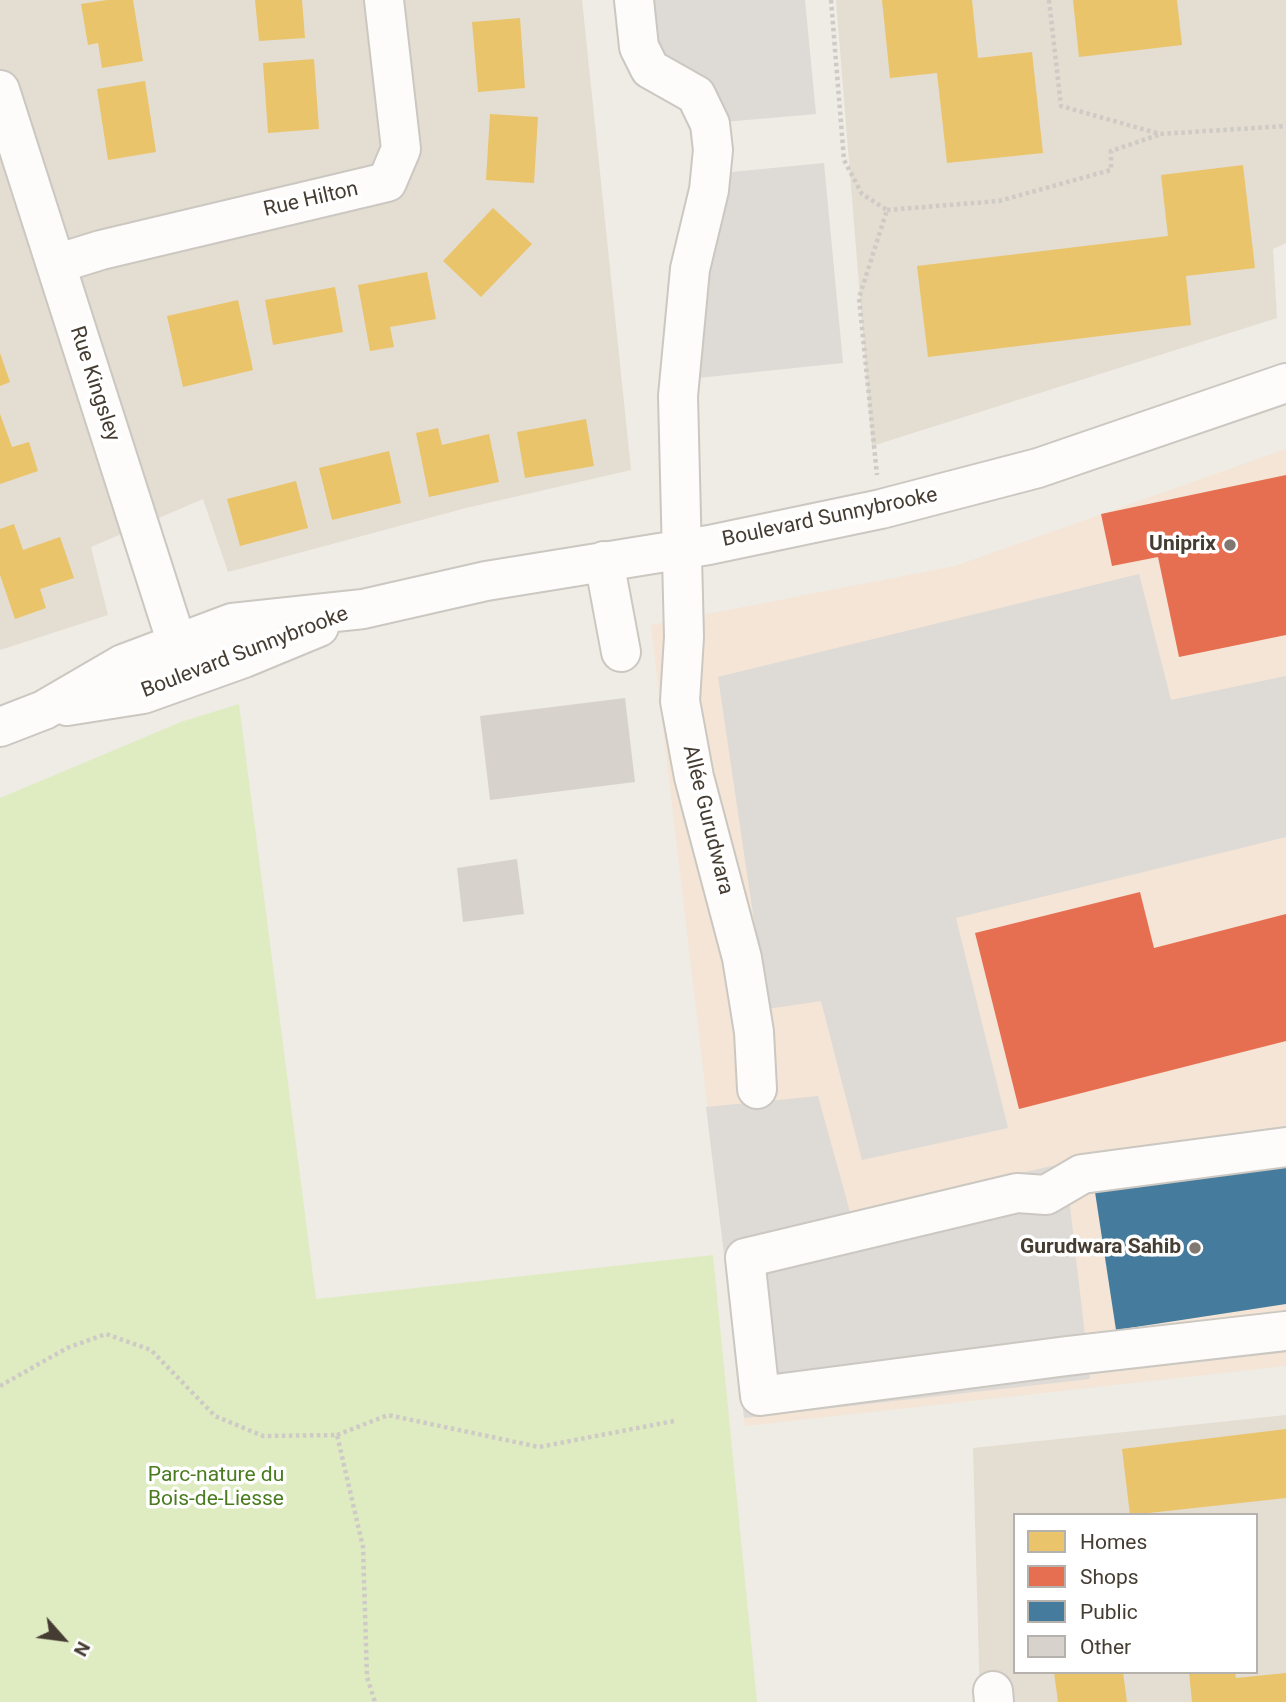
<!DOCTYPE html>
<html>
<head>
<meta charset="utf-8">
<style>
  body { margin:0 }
  #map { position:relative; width:1286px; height:1702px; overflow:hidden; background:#efebe5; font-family:Roboto,sans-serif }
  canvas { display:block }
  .legend { position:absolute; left:1013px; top:1513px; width:245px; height:161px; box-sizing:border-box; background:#fff; border:2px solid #b5b1ad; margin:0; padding:9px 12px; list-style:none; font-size:21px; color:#453c32 }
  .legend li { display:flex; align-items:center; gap:14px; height:35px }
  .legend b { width:35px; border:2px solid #b5b1ad }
  .north { position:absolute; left:28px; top:1604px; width:70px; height:70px; -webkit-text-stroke:5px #fff; paint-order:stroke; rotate:118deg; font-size:19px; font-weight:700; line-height:28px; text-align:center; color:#453c32 }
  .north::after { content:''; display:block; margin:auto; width:24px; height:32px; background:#453c32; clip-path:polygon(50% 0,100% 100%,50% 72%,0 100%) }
</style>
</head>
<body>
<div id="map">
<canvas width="1286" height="1702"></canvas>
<ul class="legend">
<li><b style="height:19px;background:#e9c46a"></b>Homes</li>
<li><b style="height:19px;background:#e76f51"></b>Shops</li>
<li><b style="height:19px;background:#457b9d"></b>Public</li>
<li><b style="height:19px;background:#d7d2cc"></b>Other</li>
</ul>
<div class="north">N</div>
</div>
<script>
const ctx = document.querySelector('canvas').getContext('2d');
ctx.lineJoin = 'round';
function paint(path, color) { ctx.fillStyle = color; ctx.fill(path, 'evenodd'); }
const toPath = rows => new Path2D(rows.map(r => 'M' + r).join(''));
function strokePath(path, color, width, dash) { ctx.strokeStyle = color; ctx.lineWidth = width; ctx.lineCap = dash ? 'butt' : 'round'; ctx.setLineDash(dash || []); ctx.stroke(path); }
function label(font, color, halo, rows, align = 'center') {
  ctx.font = font + ' Roboto,sans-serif'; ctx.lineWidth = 7; ctx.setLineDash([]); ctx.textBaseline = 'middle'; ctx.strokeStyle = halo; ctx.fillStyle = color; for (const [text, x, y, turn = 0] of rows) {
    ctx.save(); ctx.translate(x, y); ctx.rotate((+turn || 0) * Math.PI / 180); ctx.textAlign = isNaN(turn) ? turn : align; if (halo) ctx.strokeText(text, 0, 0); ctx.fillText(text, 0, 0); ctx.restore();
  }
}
paint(toPath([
  [0,0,582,0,631,470,466,508,228,572,203,499,91,547,108,615,0,650],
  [836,0,1286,0,1286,243,1273,249,1277,318,872,446],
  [1286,1415,1286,1702,980,1702,973,1448],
  [1015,1515,1256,1515,1256,1672,1015,1672]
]), '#e4ddd2');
paint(toPath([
  [1286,449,1286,1366,745,1426,651,625,955,566]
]), '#f4e5d6');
paint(toPath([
  [239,704,316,1299,713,1255,757,1702,0,1702,0,798,181,722]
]), '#dfecc2');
paint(toPath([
  [647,0,805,0,816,114,724,122,652,53],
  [824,163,843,363,688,379,717,214,731,172],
  [1139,574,1171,700,1286,676,1286,837,956,918,1008,1128,862,1160,821,1001,767,1009,718,677],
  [818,1096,850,1212,1065,1163,1090,1379,744,1418,706,1107]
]), '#dedad6');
paint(toPath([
  [107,0,133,0,143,61,102,68,98,43,88,45,81,4],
  [255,0,302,0,305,38,259,41],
  [882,0,972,0,978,58,1032,52,1043,153,947,163,937,73,890,78],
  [1073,0,1177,0,1182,45,1079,57],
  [520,18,525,88,478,92,472,22],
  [314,59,319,129,268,133,263,63],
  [145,81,156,152,108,160,97,89],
  [490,114,538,117,534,183,486,180],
  [1243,165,1255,268,1186,276,1191,325,928,357,917,266,1168,236,1161,175],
  [493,208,532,244,481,297,443,261],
  [427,272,436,319,390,327,394,347,370,351,358,285],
  [335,287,343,332,273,345,265,300],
  [238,300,253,370,183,387,167,316],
  [0,353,10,382,0,386],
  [0,414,12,447,29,442,38,471,0,484],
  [586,419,594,466,525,478,517,432],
  [438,428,442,445,489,434,499,482,429,497,416,433],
  [389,451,401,503,332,520,319,468],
  [296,481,308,528,240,546,227,499],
  [14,524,23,550,60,537,74,578,40,589,46,608,15,619,0,575,0,529],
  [1286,1429,1286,1498,1130,1515,1122,1449],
  [1054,1672,1123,1672,1127,1702,1058,1702],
  [1189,1672,1235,1672,1236,1678,1286,1673,1286,1702,1192,1702]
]), '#e9c46a');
paint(toPath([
  [1286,475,1286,635,1179,657,1158,557,1112,566,1101,514],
  [1140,892,1154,948,1286,914,1286,1041,1019,1109,975,933]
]), '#e76f51');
paint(toPath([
  [1286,1162,1286,1304,1116,1330,1095,1192]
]), '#457b9d');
paint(toPath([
  [625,698,635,782,490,800,480,716],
  [517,859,524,914,463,922,457,868]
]), '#d7d2cc');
const minor = toPath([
  [634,0,639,47,650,69,696,95,710,124,713,150,709,190,690,269,678,396,684,637,680,701,694,777,742,958,754,1032,757,1089],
  [0,90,188,678],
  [56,264,101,250,387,182,401,149,384,0],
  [604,561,621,652],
  [67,706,143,694,244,658,319,627],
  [0,727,44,710,123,664,232,623,363,609,486,581,709,545,881,509,1038,468,1286,383],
  [1286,1147,1082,1174,1046,1195,1017,1193,745,1258,760,1396,1067,1356,1286,1331],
  [993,1691,994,1702]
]);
strokePath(minor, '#cbc7c1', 42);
strokePath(toPath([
  [831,0,844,160,862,194,887,210,859,298,877,475],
  [1049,0,1061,106,1160,134,1286,126],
  [887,210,999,201,1111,170,1111,151,1158,135],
  [0,1386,67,1348,106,1334,151,1350,215,1416,263,1436,337,1435,363,1547,367,1677,375,1702],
  [337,1435,388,1415,539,1447,674,1421]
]), '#cecac5', 4.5, [3.5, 3.5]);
strokePath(minor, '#fdfcfb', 38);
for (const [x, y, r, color] of [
  [1230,545,7,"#807971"],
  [1195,1248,7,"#807971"]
]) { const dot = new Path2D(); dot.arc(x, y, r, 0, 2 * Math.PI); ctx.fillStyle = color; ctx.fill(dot); strokePath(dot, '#fff', 2.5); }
label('21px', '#453c32', '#fff', [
  ["Rue Hilton",311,200,-13],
  ["Rue Kingsley",94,384,72],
  ["Boulevard Sunnybrooke",830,518,-12],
  ["Boulevard Sunnybrooke",245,653,-21],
  ["Allée Gurudwara",707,820,76]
]);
label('bold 21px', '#453c32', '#fff', [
  ["Uniprix",1216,545],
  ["Gurudwara Sahib",1181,1248]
], 'right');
label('21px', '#4a7c1f', '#fff', [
  ["Parc-nature du",216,1476],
  ["Bois-de-Liesse",216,1500]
]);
</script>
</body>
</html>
